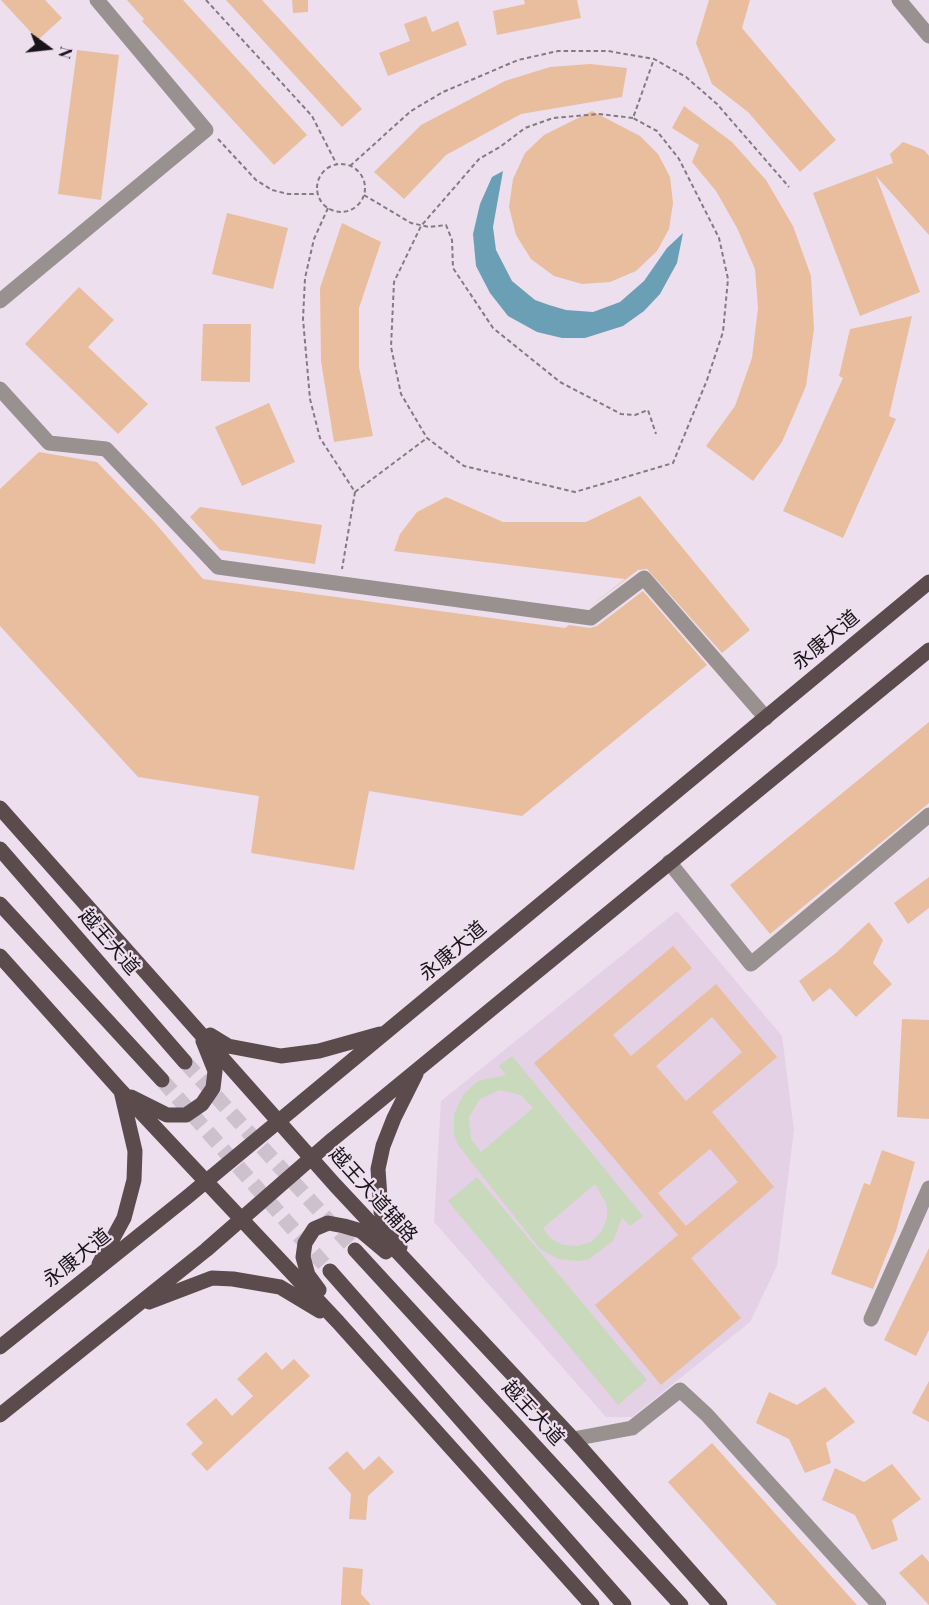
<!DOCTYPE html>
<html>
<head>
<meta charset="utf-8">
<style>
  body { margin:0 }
  #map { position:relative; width:929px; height:1605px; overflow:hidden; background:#eddfee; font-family:"Playfair Display",serif }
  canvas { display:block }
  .north { position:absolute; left:18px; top:18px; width:60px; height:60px; -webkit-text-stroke:4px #eddfee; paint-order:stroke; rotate:105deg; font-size:16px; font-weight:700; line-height:24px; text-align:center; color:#191419 }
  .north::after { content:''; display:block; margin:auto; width:21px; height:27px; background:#191419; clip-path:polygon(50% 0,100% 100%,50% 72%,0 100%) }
</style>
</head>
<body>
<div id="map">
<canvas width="929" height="1605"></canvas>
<div class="north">N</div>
</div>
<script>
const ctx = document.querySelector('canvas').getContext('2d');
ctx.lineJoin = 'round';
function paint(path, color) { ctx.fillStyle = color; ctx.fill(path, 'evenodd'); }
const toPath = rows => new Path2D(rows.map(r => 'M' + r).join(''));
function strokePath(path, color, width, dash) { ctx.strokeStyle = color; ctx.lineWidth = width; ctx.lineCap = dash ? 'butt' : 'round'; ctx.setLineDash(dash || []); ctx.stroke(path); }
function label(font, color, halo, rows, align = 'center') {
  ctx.font = font + ' "Playfair Display","Noto Sans SC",serif'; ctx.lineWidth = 4.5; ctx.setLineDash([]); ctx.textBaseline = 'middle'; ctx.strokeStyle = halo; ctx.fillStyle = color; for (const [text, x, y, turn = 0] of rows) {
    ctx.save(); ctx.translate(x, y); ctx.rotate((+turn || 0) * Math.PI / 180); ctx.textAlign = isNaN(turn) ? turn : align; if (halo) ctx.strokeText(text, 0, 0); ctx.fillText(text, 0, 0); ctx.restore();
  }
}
paint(toPath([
  [677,911,782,1036,794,1130,777,1266,750,1322,632,1417,606,1417,434,1222,441,1101]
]), '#e4d1e6');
paint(toPath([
  [512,1056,643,1216,630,1226,622,1217,613,1241,589,1259,579,1261,558,1259,540,1249,458,1145,454,1135,454,1114,463,1095,478,1081,506,1075,499,1066],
  [500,1090,521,1095,533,1108,481,1152,471,1139,469,1117,480,1099],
  [595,1184,607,1205,607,1219,601,1232,591,1242,577,1246,563,1245,550,1238,543,1228],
  [477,1177,647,1380,618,1405,448,1201]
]), '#c9d9bb');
paint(toPath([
  [503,171,493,227,496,250,512,281,535,300,549,305,566,310,593,312,620,302,644,281,667,248,683,233,677,263,660,294,644,311,623,326,585,338,562,338,537,332,508,316,490,293,476,266,473,234,480,204,492,177]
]), '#6b9fb6');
paint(toPath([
  [1,0,45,0,62,18,38,40],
  [127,0,183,0,307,135,274,165,142,21,144,19],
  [226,0,262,0,362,109,342,127],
  [292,0,308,0,308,12,293,13],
  [524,0,577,0,581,18,497,35,493,11,525,4],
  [709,0,750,0,742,28,836,140,800,172,748,112,712,84,696,43],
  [426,16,432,32,458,21,467,45,388,76,379,53,410,41,404,24],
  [77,50,119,55,101,200,58,194],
  [590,64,627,68,622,97,521,114,446,155,404,199,374,172,421,125,505,81,550,67],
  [684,106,732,142,766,180,793,226,811,276,814,329,806,386,782,442,753,481,706,446,735,406,752,358,758,308,755,269,737,228,716,191,692,162,699,145,672,128],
  [592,111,640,136,658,154,670,177,673,203,669,229,657,251,636,271,610,282,582,284,554,276,531,259,516,235,509,207,513,179,525,153,544,135],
  [903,142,924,150,929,156,929,235,876,176,920,292,860,316,813,193,893,163,890,154],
  [227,213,288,228,273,289,212,274],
  [342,223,381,242,359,308,359,367,373,436,334,442,321,361,320,288],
  [79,287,114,320,88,347,148,404,118,434,25,344],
  [912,316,889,416,896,419,843,538,783,511,843,378,839,376,850,329],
  [203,324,251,324,250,382,201,381],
  [269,403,295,462,242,486,215,427],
  [39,452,97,462,156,524,203,579,565,628,569,625,590,628,597,626,643,591,707,665,522,816,369,791,354,870,251,853,259,796,138,777,0,626,0,489],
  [640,496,750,630,722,653,647,569,638,570,588,608,625,579,394,551,400,534,417,512,446,497,503,522,586,522],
  [200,507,322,525,315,564,220,550,190,517],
  [929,722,929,803,770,934,730,885],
  [929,877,929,908,908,924,894,903],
  [869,922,883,940,873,963,892,984,856,1017,830,988,813,1002,799,981,836,953],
  [673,946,692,968,613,1035,631,1056,716,984,777,1057,712,1112,774,1187,691,1258,741,1318,661,1385,595,1305,678,1235,534,1063],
  [712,1017,742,1052,686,1101,656,1066],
  [710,1149,738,1182,686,1226,658,1193],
  [902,1019,929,1020,929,1119,897,1117],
  [882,1150,915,1162,896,1231,873,1289,831,1274,864,1183,870,1185],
  [929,1248,929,1330,916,1356,884,1340],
  [266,1352,282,1370,294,1359,310,1376,207,1471,191,1454,203,1443,186,1424,216,1398,232,1416,253,1396,237,1379],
  [929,1381,929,1422,912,1413],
  [825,1387,855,1422,826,1443,831,1463,805,1473,789,1439,756,1423,769,1392,797,1405],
  [712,1443,857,1605,777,1605,668,1482],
  [347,1451,364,1470,379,1456,394,1472,368,1496,366,1520,349,1519,351,1494,328,1468],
  [892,1464,921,1499,892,1520,898,1540,872,1550,855,1515,822,1500,835,1468,864,1482],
  [922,1554,929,1562,929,1605,899,1573],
  [343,1567,363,1569,361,1594,371,1605,341,1605]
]), '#e8be9e');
strokePath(toPath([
  [185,1062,355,1250],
  [162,1080,330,1271]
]), '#cdc1ce', 15, [15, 8]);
strokePath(toPath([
  [206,0,312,116,337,165],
  [633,118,599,114,553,118,525,128,500,147,479,159,421,226,394,282,391,347,401,394,427,438,464,466,575,492,673,463,707,380,723,332,728,279,719,238,679,159,657,131,633,118,654,59],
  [218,139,256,180,272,190,288,194,317,194],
  '317 188a24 24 0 1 1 48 0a24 24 0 1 1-48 0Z',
  [350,166,411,111,443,92,518,60,558,51,608,51,654,59,686,77,717,104,789,187],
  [364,195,411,223,429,227,446,225,452,240,453,268,493,328,560,382,621,414,635,415,648,410,656,434],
  [328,208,314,239,305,278,303,319,310,399,320,438,355,492,342,569],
  [355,492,427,438]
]), '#837a84', 2, [4.5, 3]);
strokePath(toPath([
  [899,0,929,36],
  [0,301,206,130,97,0],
  [0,389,49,443,106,449,218,567,591,618,644,578,766,718],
  [669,862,751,964,929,815],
  [871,1319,929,1188],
  [573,1439,632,1428,680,1390,707,1415,879,1605]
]), '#999090', 15);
strokePath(toPath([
  [0,808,335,1185,573,1439,720,1605],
  [0,849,185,1062],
  [0,904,162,1080],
  [0,956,121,1091,338,1322,592,1605],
  [210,1035,228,1046,281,1056,319,1051,380,1034],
  [131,1097,167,1115,186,1115,202,1104,213,1088,215,1071,203,1041],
  [400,1247,381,1212,378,1169,383,1146,394,1118,416,1074],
  [355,1250,681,1605],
  [99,1264,124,1218,134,1180,135,1151,121,1091],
  [330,1271,624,1605],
  [319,1290,308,1275,303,1257,305,1243,314,1229,328,1223,344,1226,361,1231,386,1252],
  [149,1302,212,1278,233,1279,280,1287,320,1311],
  [0,1347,186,1198,929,582],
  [0,1415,206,1250,333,1139,929,650]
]), '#5b4b4c', 15);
label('20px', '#191419', '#eddfee', [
  ["永康大道",826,640,-40],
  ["越王大道",109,942,49],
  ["永康大道",453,951,-40],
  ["越王大道辅路",373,1195,48],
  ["永康大道",77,1258,-39],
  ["越王大道",533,1413,47]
]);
</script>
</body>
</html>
